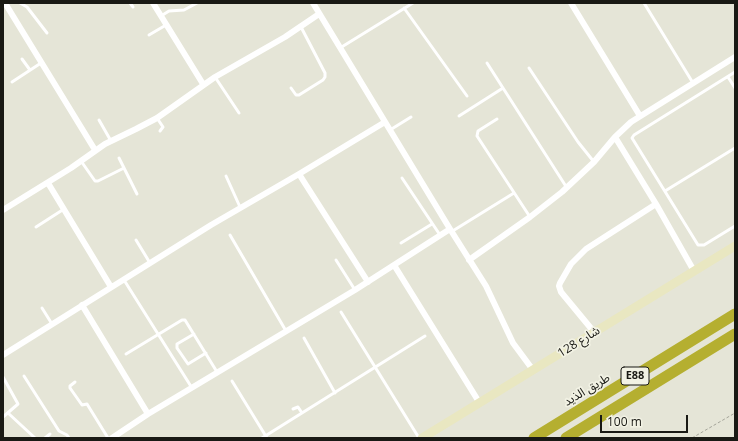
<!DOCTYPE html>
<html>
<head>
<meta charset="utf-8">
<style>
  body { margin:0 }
  #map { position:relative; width:738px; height:441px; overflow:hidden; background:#e5e5d7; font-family:"Open Sans",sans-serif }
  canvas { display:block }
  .frame { position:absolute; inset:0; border:4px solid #191914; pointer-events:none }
  .scale { position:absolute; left:600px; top:415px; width:88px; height:18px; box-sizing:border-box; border:2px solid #191914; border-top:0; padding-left:5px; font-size:12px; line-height:14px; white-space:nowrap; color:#191914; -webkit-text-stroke:3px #f2f2e4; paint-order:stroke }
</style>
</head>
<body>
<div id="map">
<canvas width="738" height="441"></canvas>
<div class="frame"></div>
<div class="scale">100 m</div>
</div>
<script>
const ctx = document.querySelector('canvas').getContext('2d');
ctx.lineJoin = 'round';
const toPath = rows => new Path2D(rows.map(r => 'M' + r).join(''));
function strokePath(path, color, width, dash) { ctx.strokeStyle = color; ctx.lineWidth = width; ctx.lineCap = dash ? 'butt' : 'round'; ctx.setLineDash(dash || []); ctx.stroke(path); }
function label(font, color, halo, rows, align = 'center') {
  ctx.font = font + ' "Open Sans","Noto Sans Arabic",sans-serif'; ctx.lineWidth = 3.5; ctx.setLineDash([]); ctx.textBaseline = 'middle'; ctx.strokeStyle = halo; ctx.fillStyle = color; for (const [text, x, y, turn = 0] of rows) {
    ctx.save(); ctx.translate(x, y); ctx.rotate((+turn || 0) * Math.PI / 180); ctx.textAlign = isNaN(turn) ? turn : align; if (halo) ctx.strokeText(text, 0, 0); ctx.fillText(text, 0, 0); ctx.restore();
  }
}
strokePath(toPath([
  [692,438,735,413]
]), '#a4a499', 1, [3, 2]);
strokePath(toPath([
  [20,3,27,7,47,33],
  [130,3,133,7],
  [644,3,693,83],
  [404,8,467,96],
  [161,16,169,11,184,10,197,3],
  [149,35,166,25],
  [340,48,413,3],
  [22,59,30,70],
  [487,63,567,188],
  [529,68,578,142,594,162],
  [735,72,634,135,632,138,698,245,704,245,735,226],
  [215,77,239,113],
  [728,77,735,88],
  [12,82,41,63],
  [291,88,296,95,299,95,323,80,325,77,325,73,301,27],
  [459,116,503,88],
  [157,118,163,127,160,131],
  [497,119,478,131,477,136,530,217],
  [99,120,111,141],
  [390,130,411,117],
  [119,158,137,194],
  [81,161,95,181,98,181,124,168],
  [226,176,240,207],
  [402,178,440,235],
  [665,191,735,148],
  [36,227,64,209],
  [451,232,514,193],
  [230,235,286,331],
  [136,240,150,263],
  [401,243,432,224],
  [336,260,355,290],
  [124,280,192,388],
  [42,308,52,324],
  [341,312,419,438],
  [194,334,177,344,177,348,188,364,206,353],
  [304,338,335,393],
  [126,354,182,320,185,320,217,372],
  [24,376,59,431,67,435,69,438],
  [3,377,18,404,3,417],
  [232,381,267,438],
  [75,382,70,386,70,388,82,405,87,404,108,438],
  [293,409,298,407,302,413],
  [8,413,35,438],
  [45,438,50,434],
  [262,438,425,336]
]), '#fff', 3);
strokePath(toPath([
  [5,3,95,150],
  [153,3,203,84],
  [313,3,450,229,486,286,513,343,533,370],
  [571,3,640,116],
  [615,137,656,204,694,271],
  [299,174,368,282],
  [48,183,111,287],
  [3,210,71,168,105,144,136,129,157,118,215,77,285,37,319,14],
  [469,260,530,217,562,192,594,162,615,137,631,122,735,57],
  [394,265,479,402],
  [82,305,148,414],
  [594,332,561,292,559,286,560,283,571,264,586,249,656,204],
  [3,355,211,225,299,174,385,122],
  [112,438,148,414,355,290,450,229]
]), '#fff', 6);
strokePath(toPath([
  [422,438,735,246]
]), '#e9e7c1', 9);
strokePath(toPath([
  [534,438,735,314],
  [566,438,735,334]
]), '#b5af30', 11);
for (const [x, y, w] of [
  [635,376,28]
]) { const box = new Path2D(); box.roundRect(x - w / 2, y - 9, w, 18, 3); ctx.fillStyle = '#f2f2e4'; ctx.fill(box); strokePath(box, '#191914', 1); }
label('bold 11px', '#191914', null, [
  ["E88",635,376]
]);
label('12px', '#191914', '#f2f2e4', [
  ["شارع 128",579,342,-32],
  ["طريق الذيد",587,390,-31]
]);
</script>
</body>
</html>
